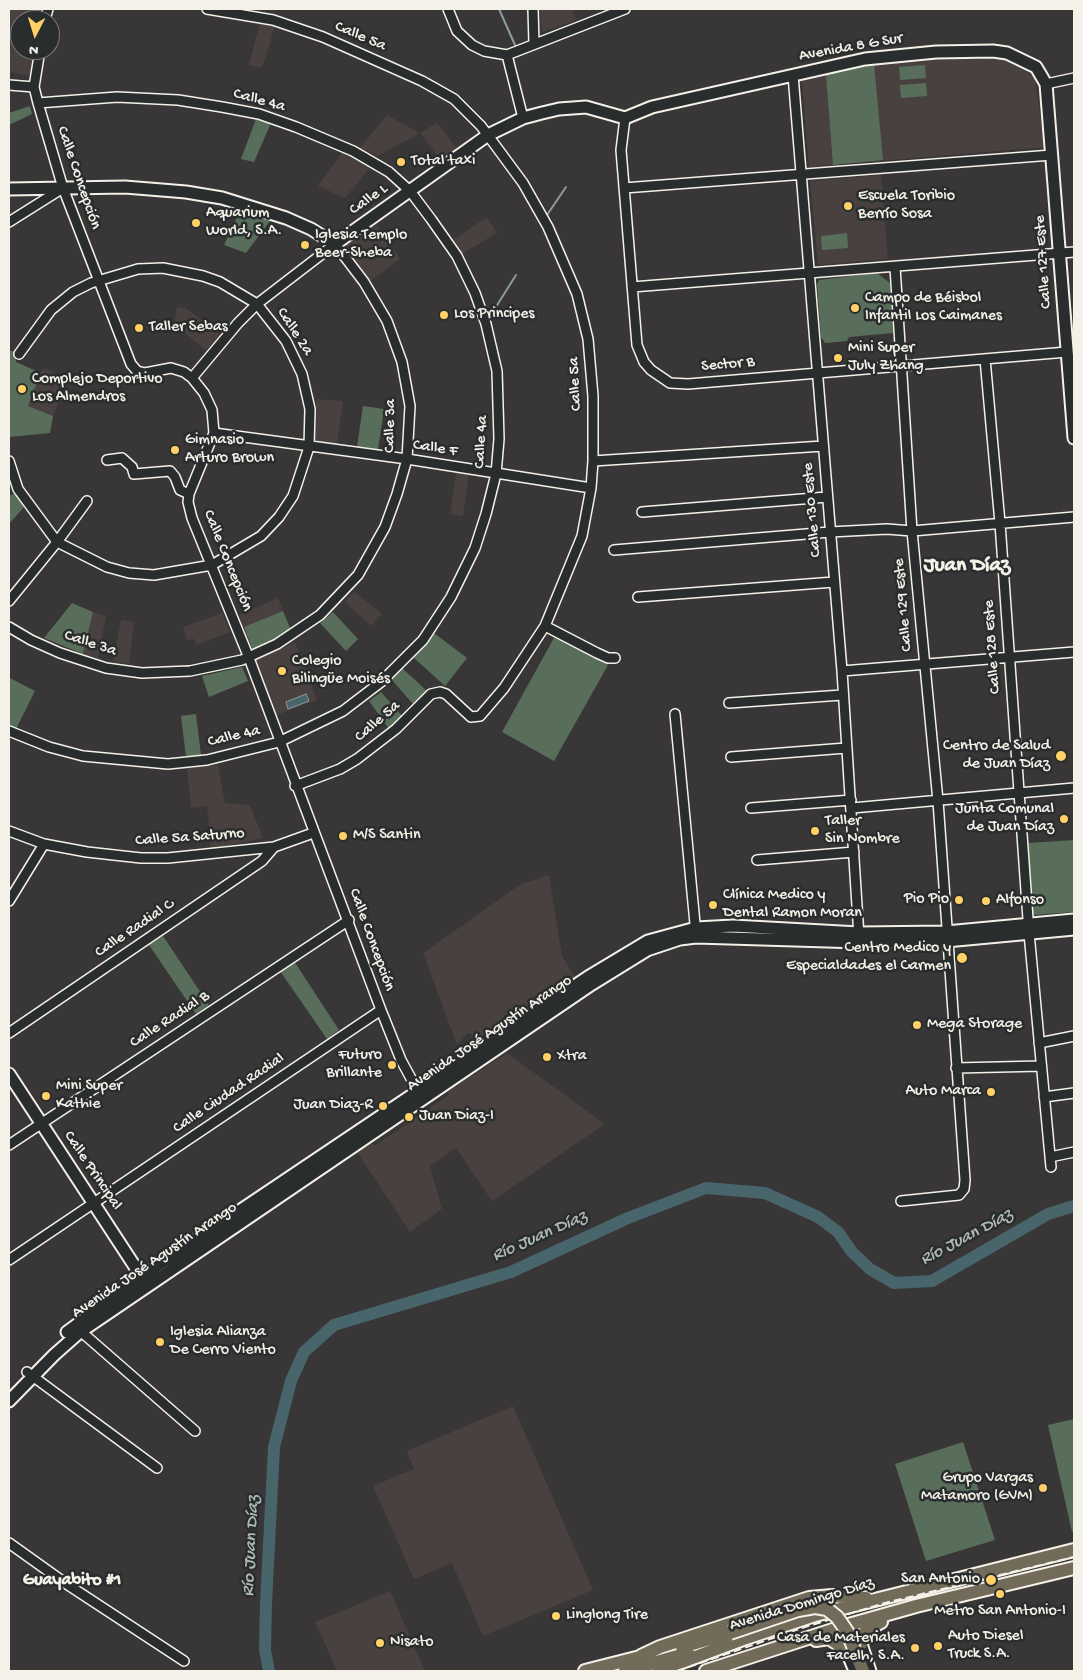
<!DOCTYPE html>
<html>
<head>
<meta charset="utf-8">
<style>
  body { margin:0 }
  #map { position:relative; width:1083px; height:1680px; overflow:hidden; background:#383636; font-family:"Gochi Hand",sans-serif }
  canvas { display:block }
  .frame { position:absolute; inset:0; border:10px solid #f4f1e8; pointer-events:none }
  .north { position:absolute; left:10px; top:10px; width:50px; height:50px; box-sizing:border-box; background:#2a2d2e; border:1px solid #7b7b78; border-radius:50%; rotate:185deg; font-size:14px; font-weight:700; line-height:20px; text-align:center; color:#f4f1e8 }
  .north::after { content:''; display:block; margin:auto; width:18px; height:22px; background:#ffd166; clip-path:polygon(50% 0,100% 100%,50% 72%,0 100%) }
</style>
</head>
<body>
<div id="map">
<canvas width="1083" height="1680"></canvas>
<div class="frame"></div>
<div class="north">N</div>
</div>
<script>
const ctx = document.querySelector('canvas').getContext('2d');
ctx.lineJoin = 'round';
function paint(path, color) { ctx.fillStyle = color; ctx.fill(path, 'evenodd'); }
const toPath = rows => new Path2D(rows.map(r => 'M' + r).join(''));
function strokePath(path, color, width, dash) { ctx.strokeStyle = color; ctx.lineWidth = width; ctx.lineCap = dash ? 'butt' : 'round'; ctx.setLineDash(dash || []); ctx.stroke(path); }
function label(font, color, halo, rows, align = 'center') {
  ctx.font = font + ' "Gochi Hand",sans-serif'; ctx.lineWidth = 5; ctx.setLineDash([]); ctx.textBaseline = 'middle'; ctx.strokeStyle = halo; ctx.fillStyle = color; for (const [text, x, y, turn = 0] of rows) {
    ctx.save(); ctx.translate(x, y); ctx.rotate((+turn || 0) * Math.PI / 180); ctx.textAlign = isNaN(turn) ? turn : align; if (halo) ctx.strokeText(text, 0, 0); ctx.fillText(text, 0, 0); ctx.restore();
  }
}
paint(toPath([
  [9,9,43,9,41,20,20,20,20,50,36,50,32,76,9,72],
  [540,9,573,9,576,20,542,32],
  [260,23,275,26,262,68,249,65],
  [999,55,1016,59,1035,79,1045,147,809,167,802,80,901,59],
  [387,115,420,133,437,123,457,148,440,160,420,133,378,156,360,148],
  [344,150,371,166,345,198,318,186],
  [881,175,888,259,818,265,810,181],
  [487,217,497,233,462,254,453,240],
  [377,225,400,259,370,281,345,246],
  [177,307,186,308,221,335,206,351,174,324],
  [43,368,68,378,53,416,28,406],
  [316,399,343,401,337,444,315,441],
  [456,473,469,475,463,516,450,514],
  [354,591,382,614,371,626,345,602],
  [278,598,283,611,244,627,239,615],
  [93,612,106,616,98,658,83,654],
  [222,613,230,632,196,645,195,639,187,640,183,627],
  [121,620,134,622,129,664,113,662],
  [295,642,317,700,274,716,253,661],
  [218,765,225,803,250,805,263,838,211,849,207,806,191,808,187,768],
  [549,875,562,956,578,981,526,1009,487,1041,468,1033,457,1045,423,953,521,884],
  [507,1053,605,1124,492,1201,456,1148,430,1166,442,1209,410,1232,357,1152,369,1143,376,1145,449,1095,447,1092],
  [513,1406,593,1590,483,1636,452,1563,414,1579,373,1486,414,1469,407,1451],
  [390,1591,425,1671,337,1671,315,1622]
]), '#484140');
paint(toPath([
  [874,64,883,160,833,165,826,74],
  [925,65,926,78,900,80,899,67],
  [926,83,927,96,901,98,900,85],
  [30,106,32,114,9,125,9,113],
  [256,119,271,123,254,162,241,159],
  [240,211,270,221,246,253,224,245],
  [847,233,848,248,822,250,821,236],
  [877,273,890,283,893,333,849,337,847,341,825,343,821,337,817,284,819,280],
  [9,351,15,351,16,362,41,373,28,406,53,416,50,433,9,437],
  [363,406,384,409,378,450,357,447],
  [15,493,24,507,9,524,9,496],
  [72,603,93,612,83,654,44,638],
  [283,611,291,630,253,651,244,627],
  [333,612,358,639,346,651,320,623],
  [434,633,467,658,445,686,413,657],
  [555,636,608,665,554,761,502,732],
  [242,667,248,681,209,697,202,676],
  [402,668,427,691,413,704,391,679],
  [10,678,35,691,16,729,9,725],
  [381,692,403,717,389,729,369,701],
  [196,714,201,755,186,757,181,716],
  [1074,840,1074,912,1033,915,1028,843],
  [163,936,209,1005,196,1014,149,945],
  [294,961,339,1030,327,1039,280,971],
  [1074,1419,1074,1531,1072,1532,1048,1425],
  [963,1442,995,1540,926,1561,895,1464]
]), '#586e5a');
const water = toPath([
  [306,694,309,701,288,709,286,702,306,694]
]);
paint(water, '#48656c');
strokePath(water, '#8d9d9e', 1);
strokePath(toPath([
  [499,9,515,45],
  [547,215,566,187],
  [489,318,516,275]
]), '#8d9d9e', 2);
strokePath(toPath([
  [269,1671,265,1650,266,1603,274,1447,291,1381,304,1352,334,1325,511,1272,628,1218,706,1188,765,1193,818,1217,838,1232,852,1252,870,1269,894,1283,932,1281,1048,1214,1074,1206]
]), '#48656c', 12);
const street = toPath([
  [207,9,273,20,323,37,422,81,454,99,481,126,523,183,548,227,577,294,588,339,593,396,593,461,591,488,582,536,545,626,504,688,480,716,471,717,446,694,440,692,431,694,396,729,357,759,340,769,295,786],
  [448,9,457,31,472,45,484,51,507,55,625,9],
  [533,9,534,43],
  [45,20,48,9],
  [40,50,34,87,38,103,63,188,131,364,137,371,145,373,171,368,184,372,192,378,204,393,212,410,214,433,189,494,188,502,192,518,249,658,381,1010,401,1060,420,1095],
  [507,55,523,118],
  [793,75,842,671,859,937],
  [1046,84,1074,78],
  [9,85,34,87],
  [625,118,621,150,637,345,644,362,651,370,670,383,688,384,1067,352],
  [624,188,1052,155],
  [9,222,63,188],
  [895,267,912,531,938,801,965,1180,964,1189,959,1195,901,1201],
  [632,287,1074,252],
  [985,359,1000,523,1029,933,1051,1167],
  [214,433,407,459,591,488],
  [107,460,122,458,132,467,134,474,170,471,175,477,180,490,189,494],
  [9,461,18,489,57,542,107,567,129,573,154,575,212,565,261,536,279,517,293,496,309,447,310,409,302,374,286,341,257,304,220,282,203,276,163,268,138,269,91,283,73,292,51,310,19,354],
  [593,461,823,446],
  [642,512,827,497],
  [614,550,830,532,887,529,912,531,1074,517],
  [638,597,834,582],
  [9,601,57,542,87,501],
  [545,626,597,653,608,658,615,658],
  [9,627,31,640,60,653,106,668,142,673,190,671,242,660,277,644,320,615,358,575,385,527,397,494,407,459,410,406,402,362,387,321,364,282,335,244,257,304,238,323,192,378],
  [842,671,1074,652],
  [729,703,842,695],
  [675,714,696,934],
  [9,731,49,747,83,756,168,764,207,760,279,742,343,711,381,682,423,640,451,597,475,548,486,514,496,474,499,439,497,371,486,324,475,293,457,256,431,219,410,191,389,172,353,151,296,127,259,114,222,107,178,100,117,97,38,103],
  [731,757,846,748],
  [751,808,851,800],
  [852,808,1074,788],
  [9,831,44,844,87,852,141,858,168,858,274,847,313,833],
  [757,860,854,852],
  [9,901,44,844],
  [9,1033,262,861,274,847],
  [1039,1043,1074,1036],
  [956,1068,1041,1066],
  [1044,1097,1074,1093],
  [9,1145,349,920],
  [1050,1157,1074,1152],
  [9,1260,381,1010],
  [77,1328,195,1431],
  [27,1372,157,1468],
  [9,1543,65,1583,184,1661]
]);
const secondary = toPath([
  [9,189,125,187,186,192,222,198,286,218,311,229,335,244,488,135,523,118,542,113,559,109,586,107,625,118,652,107,865,59,936,52,993,51,1007,53,1036,67,1046,84,1074,438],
  [9,1074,145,1282],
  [67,1332,156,1267,588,977,648,941,696,928,733,926,859,933,946,932,1074,920],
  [9,1401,54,1355,80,1332,592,984,647,950,680,939,696,937,860,942,946,941,1074,929],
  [855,1671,845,1647,848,1640,852,1638,858,1640,861,1644,870,1671]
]);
const primary = toPath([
  [816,1640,829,1638,845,1649],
  [861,1644,866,1630,881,1622],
  [682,1647,730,1633],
  [854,1649,863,1671],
  [641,1656,660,1647,809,1598,832,1596,866,1598],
  [585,1671,648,1655],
  [625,1671,688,1653],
  [658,1671,746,1638,815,1615,1074,1550],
  [706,1671,845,1626,916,1606,1074,1568]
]);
strokePath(street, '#f4f1e8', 12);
strokePath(secondary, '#f4f1e8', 15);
strokePath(primary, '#f4f1e8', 16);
strokePath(street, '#2a2d2e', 9);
strokePath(secondary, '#2a2d2e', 11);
strokePath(primary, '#736b5a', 12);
strokePath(toPath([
  [677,1671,805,1627,885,1603,1074,1557]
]), '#f4f1e8', 2, [8, 4]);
const primaryBridge = toPath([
  [730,1633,798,1610,815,1607,827,1609,837,1617,848,1633,854,1649]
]);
strokePath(primaryBridge, '#f4f1e8', 16, []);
strokePath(primaryBridge, '#736b5a', 12);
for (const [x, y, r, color] of [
  [401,162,5,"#ffd166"],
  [848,206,5,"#ffd166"],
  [196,223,5,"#ffd166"],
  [305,245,5,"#ffd166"],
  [855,308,5,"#ffd166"],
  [444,315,5,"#ffd166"],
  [139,328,5,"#ffd166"],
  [838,358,5,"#ffd166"],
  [22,389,5,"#ffd166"],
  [175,450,5,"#ffd166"],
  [282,671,5,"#ffd166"],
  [1061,756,6,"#ffd166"],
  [1064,819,5,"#ffd166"],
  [815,831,5,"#ffd166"],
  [343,836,5,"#ffd166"],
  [959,900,5,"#ffd166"],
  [986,901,5,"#ffd166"],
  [713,905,5,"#ffd166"],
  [962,958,6,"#ffd166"],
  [917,1025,5,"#ffd166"],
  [547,1057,5,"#ffd166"],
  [392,1065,5,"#ffd166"],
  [991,1092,5,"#ffd166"],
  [46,1096,5,"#ffd166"],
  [383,1106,5,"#ffd166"],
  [409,1117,5,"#ffd166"],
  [160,1342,5,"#ffd166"],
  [1043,1488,5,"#ffd166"],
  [991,1580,6,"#ffd166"],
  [1000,1594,5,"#ffd166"],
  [556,1616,5,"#ffd166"],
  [380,1643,5,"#ffd166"],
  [938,1646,5,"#ffd166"],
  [915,1648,5,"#ffd166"]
]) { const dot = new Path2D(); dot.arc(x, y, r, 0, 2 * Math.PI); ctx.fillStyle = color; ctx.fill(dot); strokePath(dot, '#2a2d2e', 2); }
label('16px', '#f4f1e8', '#2a2d2e', [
  ["Calle 5a",360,37,23],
  ["Avenida 8 G Sur",851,48,-10],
  ["Calle 4a",259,101,15],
  ["Calle Concepción",78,178,71],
  ["Calle L",369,200,-35],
  ["Calle 127 Este",1044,262,-94],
  ["Calle 2a",294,332,57],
  ["Sector B",728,365,-5],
  ["Calle 5a",576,384,-93],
  ["Calle 3a",391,426,-89],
  ["Calle 4a",482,442,-87],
  ["Calle F",435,449,9],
  ["Calle 130 Este",813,510,-95],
  ["Calle Concepción",227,561,68],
  ["Calle 129 Este",904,605,-95],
  ["Calle 3a",90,644,18],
  ["Calle 128 Este",993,647,-94],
  ["Calle 5a",378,722,-41],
  ["Calle 4a",234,737,-13],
  ["Calle 5a Saturno",190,838,-4],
  ["Calle Radial C",135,929,-34],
  ["Calle Concepción",371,940,70],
  ["Calle Radial B",170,1020,-33],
  ["Avenida José Agustín Arango",490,1034,-34],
  ["Calle Ciudad Radial",229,1094,-34],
  ["Calle Principal",92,1171,56],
  ["Avenida José Agustín Arango",155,1261,-34],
  ["Avenida Domingo Díaz",802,1605,-17]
]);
label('16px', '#f4f1e8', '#2a2d2e', [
  ["Total taxi",411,162],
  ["Escuela Toribio",858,197],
  ["Berrío Sosa",858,215],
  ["Aquarium",206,214],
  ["World, S.A.",206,232],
  ["Iglesia Templo",315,236],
  ["Beer-Sheba",315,254],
  ["Campo de Béisbol",865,299],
  ["Infantil Los Caimanes",865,317],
  ["Los Principes",454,315],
  ["Taller Sebas",149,328],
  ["Mini Super",848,349],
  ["July Zhang",848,367],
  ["Complejo Deportivo",32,380],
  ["Los Almendros",32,398],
  ["Gimnasio",185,441],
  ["Arturo Brown",185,459],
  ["Colegio",292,662],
  ["Bilingüe Moisés",292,680],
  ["Centro de Salud",1050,747,"right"],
  ["de Juan Díaz",1050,765,"right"],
  ["Junta Comunal",1054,810,"right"],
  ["de Juan Díaz",1054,828,"right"],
  ["Taller",825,822],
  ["Sin Nombre",825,840],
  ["M/S Santin",353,836],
  ["Clínica Medico y",723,896],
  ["Dental Ramon Moran",723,914],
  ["Pio Pio",949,900,"right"],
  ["Alfonso",996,901],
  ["Centro Medico y",951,949,"right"],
  ["Especialdades el Carmen",951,967,"right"],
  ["Mega Storage",927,1025],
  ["Futuro",382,1056,"right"],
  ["Brillante",382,1074,"right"],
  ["Xtra",557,1057],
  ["Mini Super",56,1087],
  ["Kathie",56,1105],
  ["Auto Marca",981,1092,"right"],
  ["Juan Diaz-R",373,1106,"right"],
  ["Juan Diaz-I",419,1117],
  ["Iglesia Alianza",170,1333],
  ["De Cerro Viento",170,1351],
  ["Grupo Vargas",1033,1479,"right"],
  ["Matamoro (GVM)",1033,1497,"right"],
  ["San Antonio",980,1580,"right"],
  ["Metro San Antonio-I",1000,1612,"center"],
  ["Linglong Tire",566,1616],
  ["Auto Diesel",948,1637],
  ["Truck S.A.",948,1655],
  ["Casa de Materiales",905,1639,"right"],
  ["Facelh, S.A.",905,1657,"right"],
  ["Nisato",390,1643]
], 'left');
label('italic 18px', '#afb9b6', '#2a2d2e', [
  ["Río Juan Díaz",540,1237,-24],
  ["Río Juan Díaz",967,1238,-28],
  ["Río Juan Díaz",252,1546,-87]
]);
label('bold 18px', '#f4f1e8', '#2a2d2e', [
  ["Guayabito #1",72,1581]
]);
label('bold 21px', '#f4f1e8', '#2a2d2e', [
  ["Juan Díaz",967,567]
]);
</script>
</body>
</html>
